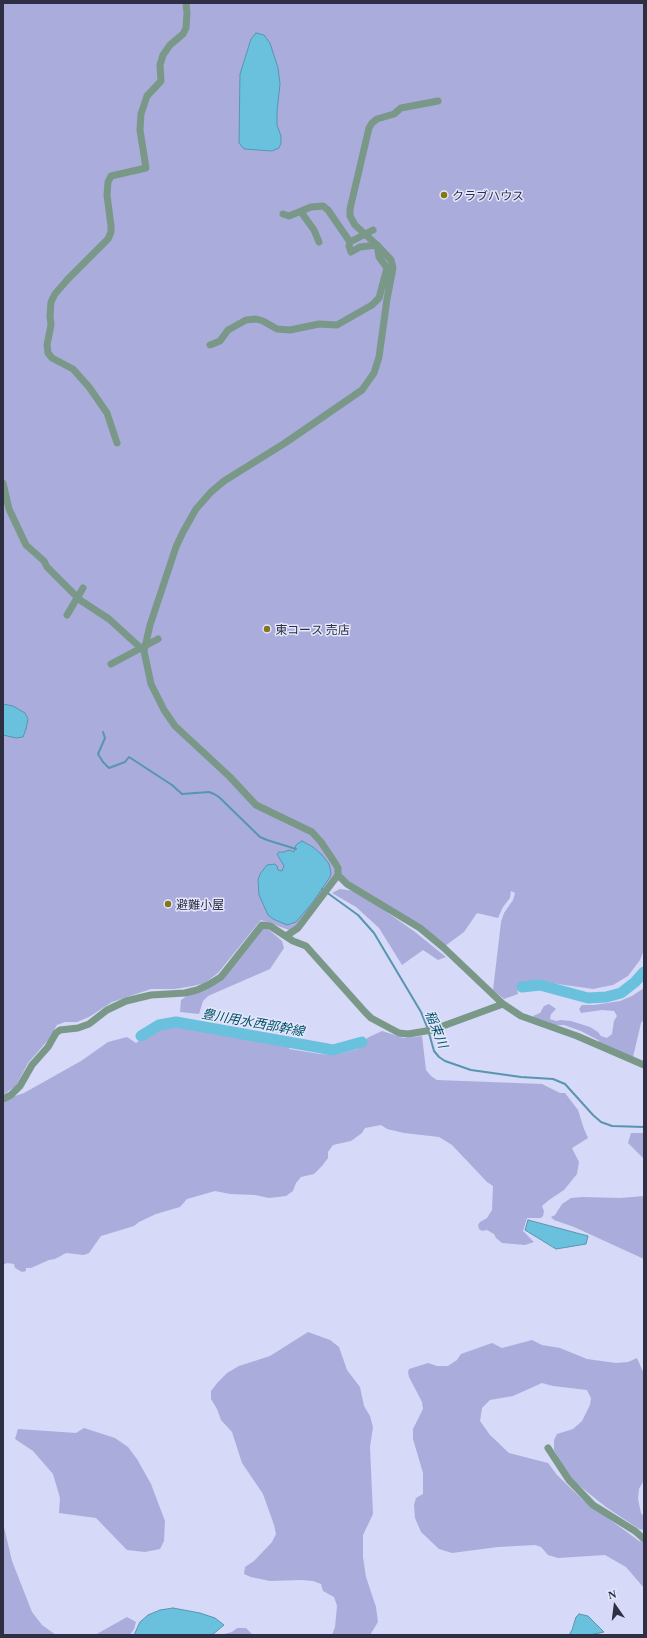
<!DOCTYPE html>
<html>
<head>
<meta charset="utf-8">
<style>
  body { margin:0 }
  #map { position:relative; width:647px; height:1638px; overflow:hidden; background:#d6d9f7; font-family:Georgia,serif }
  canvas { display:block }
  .frame { position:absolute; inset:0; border:4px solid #2e2f43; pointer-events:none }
  .north { position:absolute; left:595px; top:1586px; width:40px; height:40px; -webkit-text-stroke:3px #e5e7fc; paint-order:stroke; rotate:346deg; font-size:11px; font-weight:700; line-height:16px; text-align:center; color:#2e2f43 }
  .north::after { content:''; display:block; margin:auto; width:14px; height:18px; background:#2e2f43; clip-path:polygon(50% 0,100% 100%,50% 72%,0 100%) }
</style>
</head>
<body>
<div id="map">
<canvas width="647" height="1638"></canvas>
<div class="frame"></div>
<div class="north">N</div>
</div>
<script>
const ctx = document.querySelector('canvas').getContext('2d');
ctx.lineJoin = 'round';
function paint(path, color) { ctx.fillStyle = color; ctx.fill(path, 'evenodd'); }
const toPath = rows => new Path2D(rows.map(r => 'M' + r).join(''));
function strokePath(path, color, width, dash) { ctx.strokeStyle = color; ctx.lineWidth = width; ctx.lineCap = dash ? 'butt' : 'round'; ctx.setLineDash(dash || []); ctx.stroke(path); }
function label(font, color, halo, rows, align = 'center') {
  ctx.font = font + ' Georgia,"Noto Sans JP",serif'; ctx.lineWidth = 3; ctx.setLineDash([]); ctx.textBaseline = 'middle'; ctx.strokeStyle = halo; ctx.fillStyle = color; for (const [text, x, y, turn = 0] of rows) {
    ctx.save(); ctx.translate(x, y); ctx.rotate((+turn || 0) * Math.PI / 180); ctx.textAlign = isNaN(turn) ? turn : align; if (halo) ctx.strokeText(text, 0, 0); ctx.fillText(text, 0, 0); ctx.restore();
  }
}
paint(toPath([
  [3,3,644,3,644,950,640,960,628,976,613,985,593,989,544,982,526,982,517,987,518,994,504,999,493,990,501,922,504,913,513,900,515,893,511,891,510,898,503,907,498,918,477,913,464,932,445,946,348,882,341,873,292,931,261,920,218,973,205,983,193,986,175,989,151,989,112,1002,89,1017,77,1022,65,1022,57,1025,49,1039,28,1063,16,1086,3,1095],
  [340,889,355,891,374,903,415,932,446,957,438,960,423,950,402,965,379,928,356,907,332,893],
  [262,929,268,929,282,941,284,948,270,969,208,996,203,1001,199,1014,180,1012,181,1000,187,996,210,987],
  [644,988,644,1019,641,1023,633,1057,602,1045,598,1040,581,1031,564,1025,554,1025,535,1020,533,1016,540,1013,544,1006,549,1004,556,1009,551,1014,550,1019,556,1021,561,1020,571,1021,590,1027,598,1032,601,1036,607,1038,612,1034,614,1021,617,1016,614,1011,602,1010,581,1013,579,1009,582,1005,594,1005,620,1001,632,996],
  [180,1024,290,1044,289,1049,320,1054,334,1055,358,1049,365,1043,367,1038,382,1031,404,1038,422,1036,426,1070,431,1076,437,1080,542,1084,560,1093,565,1093,578,1110,584,1129,588,1138,572,1148,579,1162,577,1174,564,1190,549,1200,542,1206,544,1211,543,1216,541,1218,527,1218,523,1231,534,1242,525,1245,502,1243,496,1238,494,1234,487,1230,482,1231,479,1229,478,1225,480,1222,487,1218,492,1210,493,1186,487,1182,452,1145,439,1137,404,1133,387,1129,381,1125,365,1128,362,1133,351,1141,333,1145,328,1152,328,1158,322,1166,314,1174,301,1177,296,1183,293,1191,286,1196,269,1198,255,1195,230,1194,215,1191,187,1199,180,1207,156,1214,139,1222,134,1226,101,1236,89,1253,84,1255,66,1253,55,1259,49,1260,31,1268,26,1268,26,1271,22,1272,15,1268,14,1264,7,1263,3,1265,3,1100,24,1093,81,1061,108,1042,127,1037,136,1043,148,1033,162,1026],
  [631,1133,644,1133,644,1159,628,1143],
  [644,1196,644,1259,574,1227,554,1220,551,1217,555,1215,562,1204,571,1198,583,1197,620,1198],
  [308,1332,330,1340,339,1347,347,1370,360,1387,364,1406,370,1416,373,1427,370,1447,373,1514,363,1535,363,1557,366,1577,376,1607,378,1622,370,1635,332,1635,335,1627,337,1606,334,1597,323,1591,321,1584,313,1581,301,1580,270,1581,251,1577,244,1574,245,1567,254,1561,272,1542,276,1534,274,1525,263,1494,242,1463,232,1432,221,1420,217,1409,211,1399,211,1391,218,1382,227,1373,239,1366,270,1356],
  [532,1340,542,1345,560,1348,587,1359,616,1363,628,1362,637,1358,644,1374,644,1480,639,1489,638,1499,641,1513,644,1517,644,1530,639,1529,606,1507,572,1480,554,1450,554,1440,557,1434,573,1429,582,1421,590,1405,591,1398,587,1390,553,1386,542,1383,513,1396,490,1400,482,1408,480,1421,490,1435,509,1453,548,1463,557,1475,582,1499,639,1541,644,1542,644,1588,626,1567,605,1555,558,1558,548,1555,541,1547,535,1545,498,1547,452,1553,439,1549,421,1532,415,1518,414,1505,416,1498,423,1494,423,1473,413,1439,413,1429,423,1409,422,1402,409,1377,408,1372,409,1369,428,1363,437,1366,448,1366,457,1360,461,1354,492,1343,502,1348],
  [84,1428,115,1438,128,1447,137,1459,151,1484,165,1521,164,1541,160,1549,145,1552,127,1550,96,1518,59,1513,60,1498,53,1474,33,1451,15,1439,18,1429,76,1433],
  [3,1523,12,1561,32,1612,42,1625,56,1635,3,1635],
  [127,1617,136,1622,134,1629,130,1635,95,1635],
  [237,1628,246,1628,252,1634,258,1635,220,1635,232,1632]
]), '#aaaddb');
const water = toPath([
  [256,33,264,35,270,43,278,68,280,84,277,112,277,125,281,136,281,143,279,148,272,151,244,149,239,143,240,74,251,39,256,33],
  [3,704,13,706,25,713,28,719,26,729,23,737,16,738,3,735,3,704],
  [302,841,313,847,322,855,329,864,331,873,330,877,313,902,296,922,287,925,273,919,268,915,259,895,258,880,260,874,267,865,275,864,277,866,278,870,282,871,284,866,277,854,279,852,284,852,289,850,294,852,296,845,302,841],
  [528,1220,588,1236,586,1244,556,1249,525,1230,528,1220],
  [173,1608,200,1613,215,1618,224,1625,212,1635,134,1635,140,1622,148,1615,160,1610,173,1608],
  [579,1614,588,1616,604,1632,590,1635,569,1635,572,1630,576,1617,579,1614]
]);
paint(water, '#6ac1dd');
strokePath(water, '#5895af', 1);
strokePath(toPath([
  [103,732,105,738,98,754,103,762,109,768,125,762,129,757,172,785,182,794,209,792,214,794,219,797,260,837,267,840,296,849],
  [322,889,358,915,374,933,421,1012,428,1029],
  [429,1033,434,1051,439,1057,445,1061,471,1070,521,1077,553,1079,565,1084,593,1115,601,1122,612,1126,644,1127]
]), '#5895af', 2);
strokePath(toPath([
  [522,987,540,985,588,998,606,997,621,993,635,982,644,972],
  [141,1036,159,1025,176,1022,333,1050,362,1042]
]), '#6ac1dd', 11);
strokePath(toPath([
  [301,212,314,230,319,242],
  [210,345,220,341,228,330,246,320,256,319,263,321,277,329,290,330,319,324,337,325,372,305,379,298,387,268,379,257,377,245,360,247,351,252,349,246,350,242,328,210,323,206,311,207,289,216,283,214],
  [117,443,107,413,89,387,73,369,52,358,48,353,47,345,51,325,50,316,51,302,55,294,68,279,108,239,111,232,111,226,107,195,108,182,111,176,146,168,140,130,141,114,147,96,161,81,160,65,163,55,170,45,183,34,186,28,187,13,186,3],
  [3,483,9,509,26,545,44,561,47,567,80,600,109,619,144,651],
  [338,875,347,884,420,928,444,948,503,1004,521,1016,577,1036,644,1065],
  [286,936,298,928,338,875,338,868,335,863,321,842,312,832,256,805,230,777,175,726,164,710,151,684,144,651,150,625,176,547,183,532,196,509,211,492,224,481,285,443,362,390,374,373,379,357,387,299,393,268,391,260,377,245,355,225,350,216,350,209,369,128,372,123,377,119,394,114,401,108,438,101],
  [3,1099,11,1095,20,1086,32,1065,48,1047,56,1033,60,1030,78,1028,89,1024,107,1010,126,1001,151,995,185,993,197,990,208,985,221,977,262,925,270,926,293,941,306,946,365,1012,371,1018,399,1033,408,1034,432,1030,503,1004],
  [548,1448,569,1480,593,1505,635,1531,644,1539]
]), '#7a9888', 7);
strokePath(toPath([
  [350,242,373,230],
  [67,615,83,588],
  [111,664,158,639]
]), '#7a9888', 7);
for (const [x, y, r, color] of [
  [444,195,4,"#83771c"],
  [267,629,4,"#83771c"],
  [168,904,4,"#83771c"]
]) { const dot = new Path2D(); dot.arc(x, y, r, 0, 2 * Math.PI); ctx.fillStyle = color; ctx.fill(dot); strokePath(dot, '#e5e7fc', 1.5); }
label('12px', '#2e2f43', '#e5e7fc', [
  ["クラブハウス",452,195],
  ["東コース 売店",275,629],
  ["避難小屋",176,904]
], 'left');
label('italic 13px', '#025266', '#e5e7fc', [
  ["豊川用水西部幹線",253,1022,10],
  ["稲束川",437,1029,68]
]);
</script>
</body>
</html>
